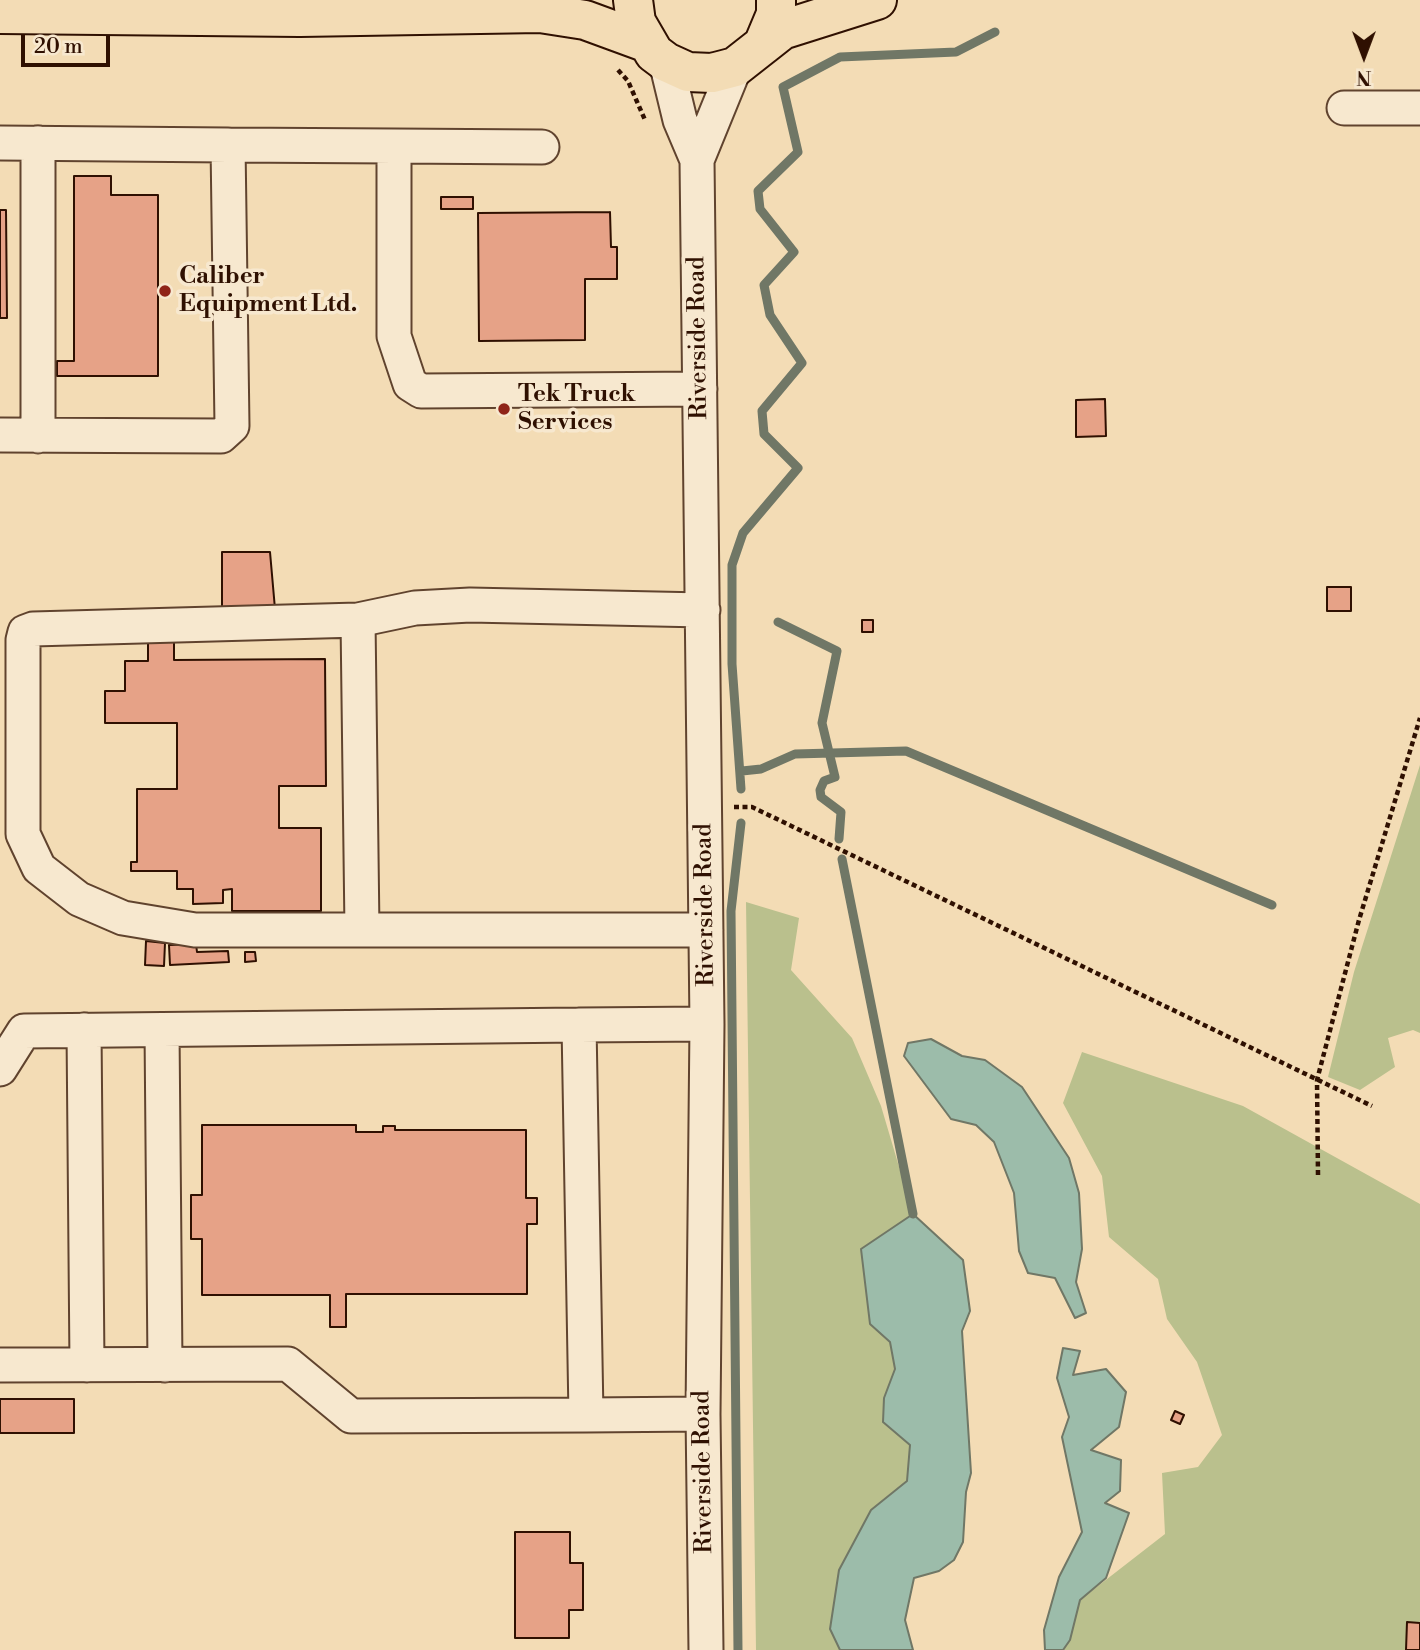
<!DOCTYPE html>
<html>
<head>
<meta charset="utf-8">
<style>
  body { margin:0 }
  #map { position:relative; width:1420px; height:1650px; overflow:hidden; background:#f3dcb5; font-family:"Libre Bodoni",serif }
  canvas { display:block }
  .north { position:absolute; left:1329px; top:21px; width:70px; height:70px; -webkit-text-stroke:5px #f7e8cf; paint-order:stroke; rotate:180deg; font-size:19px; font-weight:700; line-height:28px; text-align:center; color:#2f1001 }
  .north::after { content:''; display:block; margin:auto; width:24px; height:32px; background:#2f1001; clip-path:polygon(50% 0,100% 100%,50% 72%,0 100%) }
  .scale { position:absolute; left:21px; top:35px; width:89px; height:32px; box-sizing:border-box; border:4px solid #2f1001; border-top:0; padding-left:9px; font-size:21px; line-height:24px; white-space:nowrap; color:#2f1001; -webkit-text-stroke:5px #f7e8cf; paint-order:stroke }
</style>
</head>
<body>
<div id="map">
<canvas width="1420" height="1650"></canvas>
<div class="north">N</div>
<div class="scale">20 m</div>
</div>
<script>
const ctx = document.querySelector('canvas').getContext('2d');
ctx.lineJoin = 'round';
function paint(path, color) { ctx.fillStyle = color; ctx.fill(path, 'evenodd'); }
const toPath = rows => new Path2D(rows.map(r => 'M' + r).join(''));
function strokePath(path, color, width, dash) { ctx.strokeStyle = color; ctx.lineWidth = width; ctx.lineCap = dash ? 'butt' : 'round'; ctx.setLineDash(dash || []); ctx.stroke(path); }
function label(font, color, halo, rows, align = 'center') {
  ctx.font = font + ' "Libre Bodoni",serif'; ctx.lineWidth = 7; ctx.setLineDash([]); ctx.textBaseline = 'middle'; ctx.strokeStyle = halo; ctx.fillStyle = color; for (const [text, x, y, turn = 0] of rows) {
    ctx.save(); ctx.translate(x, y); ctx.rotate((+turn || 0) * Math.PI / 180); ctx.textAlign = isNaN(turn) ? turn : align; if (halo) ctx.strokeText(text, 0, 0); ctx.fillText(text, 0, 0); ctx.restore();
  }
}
paint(toPath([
  [1420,765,1420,1033,1413,1030,1388,1038,1395,1067,1360,1090,1328,1077,1354,972],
  [746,902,799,918,791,970,852,1038,881,1106,913,1214,861,1249,870,1324,890,1342,895,1369,884,1398,883,1422,910,1445,907,1481,871,1510,840,1650,756,1650],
  [1082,1052,1243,1106,1420,1204,1420,1650,1063,1650,1070,1640,1080,1600,1165,1534,1162,1473,1198,1467,1222,1435,1197,1362,1167,1319,1158,1279,1109,1237,1102,1176,1063,1103]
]), '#bac08d');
const water = toPath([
  [931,1039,962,1056,985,1060,1022,1087,1069,1158,1079,1193,1082,1249,1076,1282,1086,1313,1075,1318,1055,1278,1028,1273,1019,1251,1014,1193,994,1142,976,1125,951,1119,904,1056,908,1043,931,1039],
  [913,1214,963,1260,970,1311,962,1331,971,1473,966,1492,963,1542,954,1560,939,1571,914,1578,905,1620,913,1650,840,1650,830,1629,839,1570,871,1510,907,1481,910,1445,883,1422,884,1398,895,1369,890,1342,870,1324,861,1249,913,1214],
  [1063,1348,1080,1351,1073,1375,1106,1369,1126,1392,1119,1427,1091,1450,1121,1460,1120,1491,1105,1503,1129,1513,1106,1578,1080,1600,1070,1640,1063,1650,1045,1650,1044,1630,1059,1577,1082,1532,1062,1437,1069,1417,1057,1378,1063,1348]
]);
paint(water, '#9cbcaa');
strokePath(water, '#707766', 2);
strokePath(toPath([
  [778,622,837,651,822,723,835,777,824,781,820,790,821,797,841,812,839,839],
  [742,771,761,769,795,754,906,751,1272,905],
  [741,789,732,664,732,565,743,533,798,468,764,434,762,411,802,363,770,315,764,285,794,252,760,209,758,191,798,152,783,87,840,57,956,52,995,32],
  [842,859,913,1214],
  [738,1650,731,911,741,823]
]), '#707766', 9);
const building = toPath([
  [74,176,111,176,111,195,158,195,158,376,57,376,57,361,74,361,74,176],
  [441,197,473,197,473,209,441,209,441,197],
  [0,210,6,210,7,318,0,318,0,210],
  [610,212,611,247,617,247,617,279,585,279,585,340,479,341,478,213,610,212],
  [1105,399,1106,436,1076,437,1076,400,1105,399],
  [222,552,270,552,275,609,222,608,222,552],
  [1327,587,1351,587,1351,611,1327,611,1327,587],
  [862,620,873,620,873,632,862,632,862,620],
  [148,637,174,637,174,660,325,659,326,786,279,786,279,828,321,828,321,911,232,911,232,889,223,890,223,903,193,904,193,889,177,889,177,871,131,871,131,862,137,862,137,789,177,789,177,723,105,723,105,691,125,691,125,661,148,661,148,637],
  [146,941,165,943,164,966,145,965,146,941],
  [196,944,197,952,228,951,229,962,170,965,169,945,196,944],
  [245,952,255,952,256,961,245,962,245,952],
  [202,1125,356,1125,356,1132,383,1132,383,1126,395,1126,395,1130,526,1130,526,1198,537,1198,537,1224,527,1224,527,1294,346,1294,346,1327,330,1327,330,1295,202,1295,202,1239,191,1239,191,1195,202,1195,202,1125],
  [0,1399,74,1399,74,1433,0,1433,0,1399],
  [1175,1411,1184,1415,1180,1424,1171,1420,1175,1411],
  [515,1532,570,1532,570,1563,583,1563,583,1610,569,1610,569,1638,515,1638,515,1532],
  [1407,1622,1420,1623,1420,1650,1406,1650,1407,1622]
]);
paint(building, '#e6a287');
strokePath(building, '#2f1001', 2);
const minor = toPath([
  [666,62,680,120,697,160],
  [1344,108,1420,108],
  [0,143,228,145,232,426,221,436,0,435],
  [38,143,38,436],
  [228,145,394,146],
  [542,147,394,146,394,336,410,384,421,391,700,389],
  [703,610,470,605,415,608,358,620,33,629,25,632,23,640,23,834,39,868,79,899,123,918,195,930,706,930],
  [358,620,362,930],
  [84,1030,87,1365],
  [162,1030,165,1365],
  [0,1069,24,1031,579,1025],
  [0,1365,288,1364,351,1416,586,1415],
  [703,1414,586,1415,579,1025,707,1024],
  [706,1650,703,1414,707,1024,697,160,735,67]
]);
const major = toPath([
  [633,0,636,22,654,53,666,62,688,72,712,73,735,67,763,45,776,14,776,0],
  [0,14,300,17,540,13,585,20,645,42],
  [763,45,782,30,877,0]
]);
strokePath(minor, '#60432e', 37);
strokePath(major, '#2f1001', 42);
strokePath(toPath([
  [618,70,628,81,645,120],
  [734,807,752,807,1372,1106],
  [1318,1175,1317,1080,1359,920,1420,718]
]), '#2f1001', 4.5, [5, 3.5]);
strokePath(minor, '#f7e8cf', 33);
strokePath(major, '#f3dcb5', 38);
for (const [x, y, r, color] of [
  [165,291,7,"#8f2418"],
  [504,409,7,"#8f2418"]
]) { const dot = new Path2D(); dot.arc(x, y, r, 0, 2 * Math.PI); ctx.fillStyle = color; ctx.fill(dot); strokePath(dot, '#f7e8cf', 2.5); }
label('bold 24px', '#2f1001', '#f7e8cf', [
  ["Caliber",179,277],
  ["Equipment Ltd.",179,305],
  ["Tek Truck",518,395],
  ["Services",518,423]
], 'left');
label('24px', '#2f1001', '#f7e8cf', [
  ["Riverside Road",699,338,-91],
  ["Riverside Road",706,905,-91],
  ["Riverside Road",704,1472,-91]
]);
</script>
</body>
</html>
